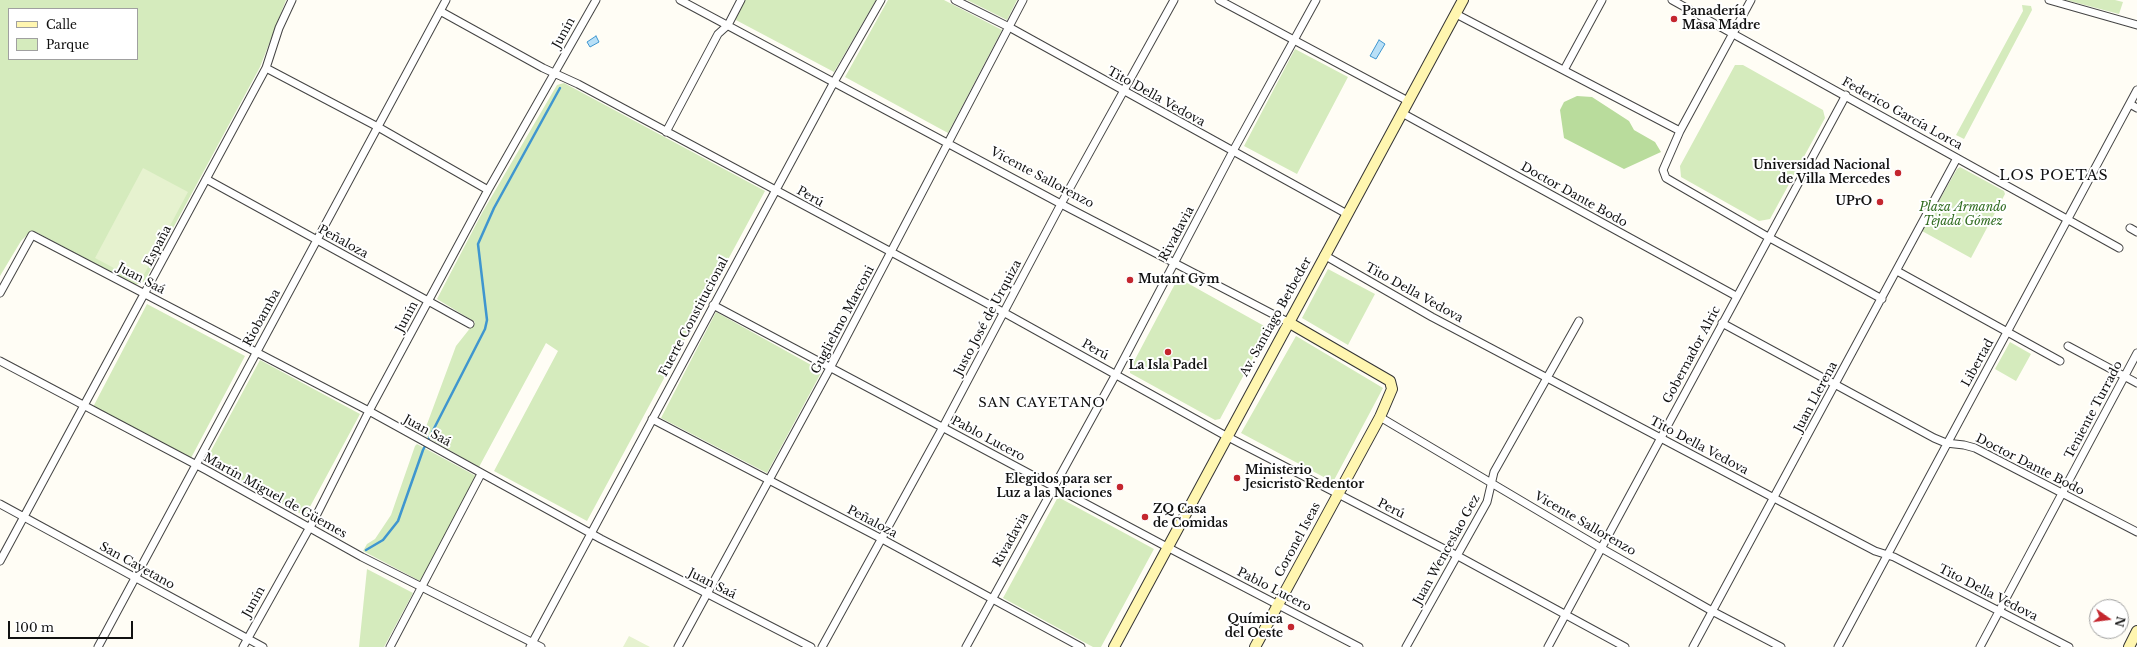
<!DOCTYPE html>
<html>
<head>
<meta charset="utf-8">
<style>
  body { margin:0 }
  #map { position:relative; width:2137px; height:647px; overflow:hidden; background:#fffdf5; font-family:"Libre Baskerville",serif }
  canvas { display:block }
  .legend { position:absolute; left:8px; top:8px; width:130px; height:52px; box-sizing:border-box; background:#fff; border:1px solid #a0a0a0; margin:0; padding:5px 7px; list-style:none; font-size:12px; color:#111 }
  .legend li { display:flex; align-items:center; gap:8px; height:20px }
  .legend b { width:20px; border:1px solid #a0a0a0 }
  .north { position:absolute; left:2089px; top:599px; width:40px; height:40px; box-sizing:border-box; background:#fff; border:1px solid #a0a0a0; border-radius:50%; rotate:104deg; font-size:11px; font-weight:700; line-height:16px; text-align:center; color:#111 }
  .north::after { content:''; display:block; margin:auto; width:14px; height:18px; background:#c4262e; clip-path:polygon(50% 0,100% 100%,50% 72%,0 100%) }
  .scale { position:absolute; left:8px; top:621px; width:125px; height:18px; box-sizing:border-box; border:2px solid #111; border-top:0; padding-left:5px; font-size:12px; line-height:14px; white-space:nowrap; color:#111; -webkit-text-stroke:3px #fff; paint-order:stroke }
</style>
</head>
<body>
<div id="map">
<canvas width="2137" height="647"></canvas>
<ul class="legend">
<li><b style="height:5px;background:#fff6b0"></b>Calle</li>
<li><b style="height:11px;background:#d5ebbd"></b>Parque</li>
</ul>
<div class="north">N</div>
<div class="scale">100 m</div>
</div>
<script>
const ctx = document.querySelector('canvas').getContext('2d');
ctx.lineJoin = 'round';
function paint(path, color) { ctx.fillStyle = color; ctx.fill(path, 'evenodd'); }
const toPath = rows => new Path2D(rows.map(r => 'M' + r).join(''));
function strokePath(path, color, width, dash) { ctx.strokeStyle = color; ctx.lineWidth = width; ctx.lineCap = dash ? 'butt' : 'round'; ctx.setLineDash(dash || []); ctx.stroke(path); }
function label(font, color, halo, rows, align = 'center') {
  ctx.font = font + ' "Libre Baskerville",serif'; ctx.lineWidth = 4; ctx.setLineDash([]); ctx.textBaseline = 'middle'; ctx.strokeStyle = halo; ctx.fillStyle = color; for (const [text, x, y, turn = 0] of rows) {
    ctx.save(); ctx.translate(x, y); ctx.rotate((+turn || 0) * Math.PI / 180); ctx.textAlign = isNaN(turn) ? turn : align; if (halo) ctx.strokeText(text, 0, 0); ctx.fillText(text, 0, 0); ctx.restore();
  }
}
paint(toPath([
  [0,0,286,0,260,67,144,282,135,285,36,232,29,233,21,241,0,276],
  [9,9,137,9,137,59,9,59],
  [745,0,876,0,834,72,734,19],
  [888,0,944,0,1002,30,948,133,845,77],
  [967,0,1017,0,1007,20],
  [2066,0,2115,0,2123,2,2119,14],
  [2022,5,2031,6,2032,10,1964,139,1956,135,2023,11],
  [1295,49,1348,77,1297,174,1244,146],
  [1735,65,1743,65,1823,110,1825,118,1770,219,1759,221,1681,177,1680,166],
  [564,83,765,191,587,521,494,471,558,351,546,343,479,467,423,435,456,346,475,322,437,299,482,213,557,85],
  [1960,167,2004,191,2005,194,1971,258,1922,231,1957,169],
  [1328,269,1375,294,1348,345,1302,318],
  [1182,280,1266,327,1267,332,1220,419,1215,420,1130,373,1130,369,1176,282],
  [147,304,245,356,191,458,93,407],
  [716,312,822,371,767,473,661,418],
  [1296,336,1383,388,1333,482,1241,433],
  [2010,342,2031,354,2016,381,1995,369],
  [260,360,360,414,305,516,205,462],
  [417,444,476,476,420,581,363,551,367,544,375,539,391,515,415,446],
  [1058,497,1154,549,1101,647,1093,647,1003,598],
  [367,569,413,593,384,647,359,647]
]), '#d5ebbd');
paint(toPath([
  [1577,96,1592,97,1629,121,1634,130,1655,142,1661,152,1624,169,1564,138,1560,110,1564,102]
]), '#b9dc9c');
paint(toPath([
  [143,168,188,192,140,282,95,258],
  [629,636,650,647,623,647]
]), '#e6f2cf');
const water = toPath([
  [596,36,599,42,590,47,587,42,596,36],
  [1379,40,1385,44,1376,59,1370,56,1379,40]
]);
paint(water, '#b9e0f7');
strokePath(water, '#3f96cf', 1);
strokePath(toPath([
  [366,550,383,540,398,521,423,450,485,329,487,320,478,244,494,208,560,88]
]), '#3f96cf', 2.5);
const street = toPath([
  [680,0,1061,204,1288,322],
  [955,0,1009,27,1347,214],
  [1219,0,1408,101],
  [1672,0,2119,248],
  [1751,0,1680,131,1663,170,1666,178,1768,237,1882,299],
  [2049,0,2137,25],
  [440,11,543,68,578,84,1003,312,1226,436,1456,555,1625,647],
  [1456,14,1680,131],
  [266,68,378,127,488,190],
  [1564,70,1602,0],
  [2130,104,2137,108],
  [1402,113,1736,296],
  [666,132,718,34,728,25,741,0],
  [206,179,470,324],
  [2130,228,2137,232],
  [1324,255,1432,317,1774,498,1875,551,1894,557,2069,647],
  [1897,271,2060,361],
  [0,293,32,235,369,411,601,539,811,647],
  [713,305,1167,547,1359,647],
  [1722,323,1934,438,1946,443,1964,445,1975,448,2137,532],
  [2068,346,2137,383],
  [0,361,208,471,362,557,541,647],
  [1380,417,1601,548,1712,611,1781,647],
  [652,419,882,539,1081,647],
  [0,504,263,647],
  [0,561,266,68,279,28,292,0],
  [98,647,446,0],
  [243,647,315,518,369,411,488,190,596,0],
  [390,647,481,474],
  [530,647,834,82,881,0],
  [678,647,830,368,1023,0],
  [822,647,943,427,1061,204,1174,0],
  [966,647,1116,374,1233,151,1316,0],
  [1406,647,1487,502,1494,472,1579,321],
  [1548,647,1846,95],
  [1693,647,1957,158],
  [1838,647,2137,90],
  [1980,647,2137,353]
]);
const secondary = toPath([
  [1114,647,1463,0],
  [1255,647,1380,417,1392,389,1390,381,1288,322],
  [2129,647,2137,631]
]);
strokePath(street, '#444', 9);
strokePath(secondary, '#333', 12);
strokePath(street, '#fff', 7);
strokePath(secondary, '#fff6b0', 10);
for (const [x, y, r, color] of [
  [1674,19,4,"#c4262e"],
  [1898,173,4,"#c4262e"],
  [1880,202,4,"#c4262e"],
  [1130,280,4,"#c4262e"],
  [1168,352,4,"#c4262e"],
  [1237,478,4,"#c4262e"],
  [1120,487,4,"#c4262e"],
  [1145,517,4,"#c4262e"],
  [1291,627,4,"#c4262e"]
]) { const dot = new Path2D(); dot.arc(x, y, r, 0, 2 * Math.PI); ctx.fillStyle = color; ctx.fill(dot); strokePath(dot, '#fff', 1.5); }
label('bold 12px', '#111', '#fff', [
  ["Panadería",1682,12],
  ["Masa Madre",1682,26],
  ["Universidad Nacional",1890,166,"right"],
  ["de Villa Mercedes",1890,180,"right"],
  ["UPrO",1872,202,"right"],
  ["Mutant Gym",1138,280],
  ["La Isla Padel",1168,366,"center"],
  ["Ministerio",1245,471],
  ["Jesicristo Redentor",1245,485],
  ["Elegidos para ser",1112,480,"right"],
  ["Luz a las Naciones",1112,494,"right"],
  ["ZQ Casa",1153,510],
  ["de Comidas",1153,524],
  ["Química",1283,620,"right"],
  ["del Oeste",1283,634,"right"]
], 'left');
label('12px', '#111', '#fff', [
  ["Junín",564,33,-61],
  ["Tito Della Vedova",1156,97,29],
  ["Federico García Lorca",1902,114,29],
  ["Vicente Sallorenzo",1042,178,28],
  ["Doctor Dante Bodo",1574,195,29],
  ["Perú",810,197,29],
  ["Rivadavia",1177,234,-62],
  ["Peñaloza",343,242,29],
  ["España",158,246,-62],
  ["Juan Saá",141,279,28],
  ["Tito Della Vedova",1414,293,29],
  ["Junín",407,317,-62],
  ["Fuerte Constitucional",694,317,-62],
  ["Av. Santiago Betbeder",1276,317,-61],
  ["Riobamba",262,318,-61],
  ["Justo José de Urquiza",988,318,-62],
  ["Guglielmo Marconi",843,320,-62],
  ["Perú",1095,350,29],
  ["Gobernador Alric",1692,355,-62],
  ["Libertad",1978,363,-61],
  ["Juan Llerena",1816,397,-62],
  ["Teniente Turrado",2094,410,-62],
  ["Juan Saá",427,431,29],
  ["Pablo Lucero",988,439,28],
  ["Tito Della Vedova",1699,446,28],
  ["Doctor Dante Bodo",2030,465,27],
  ["Martín Miguel de Güemes",275,496,29],
  ["Perú",1391,509,27],
  ["Peñaloza",872,522,28],
  ["Vicente Sallorenzo",1585,524,30],
  ["Rivadavia",1011,540,-61],
  ["Coronel Iseas",1298,540,-62],
  ["Juan Wenceslao Gez",1447,550,-61],
  ["San Cayetano",137,566,29],
  ["Juan Saá",712,584,27],
  ["Pablo Lucero",1274,590,27],
  ["Tito Della Vedova",1988,593,27],
  ["Junín",254,602,-61]
]);
label('italic 12px', '#2f6b1f', '#fff', [
  ["Plaza Armando",1963,208],
  ["Tejada Gómez",1963,222]
]);
ctx.letterSpacing = '1px';
label('13px', '#111', '#fff', [
  ["SAN CAYETANO",1042,403]
]);
ctx.letterSpacing = '0px';
ctx.letterSpacing = '1px';
label('14px', '#111', '#fff', [
  ["LOS POETAS",2054,176]
]);
ctx.letterSpacing = '0px';
</script>
</body>
</html>
